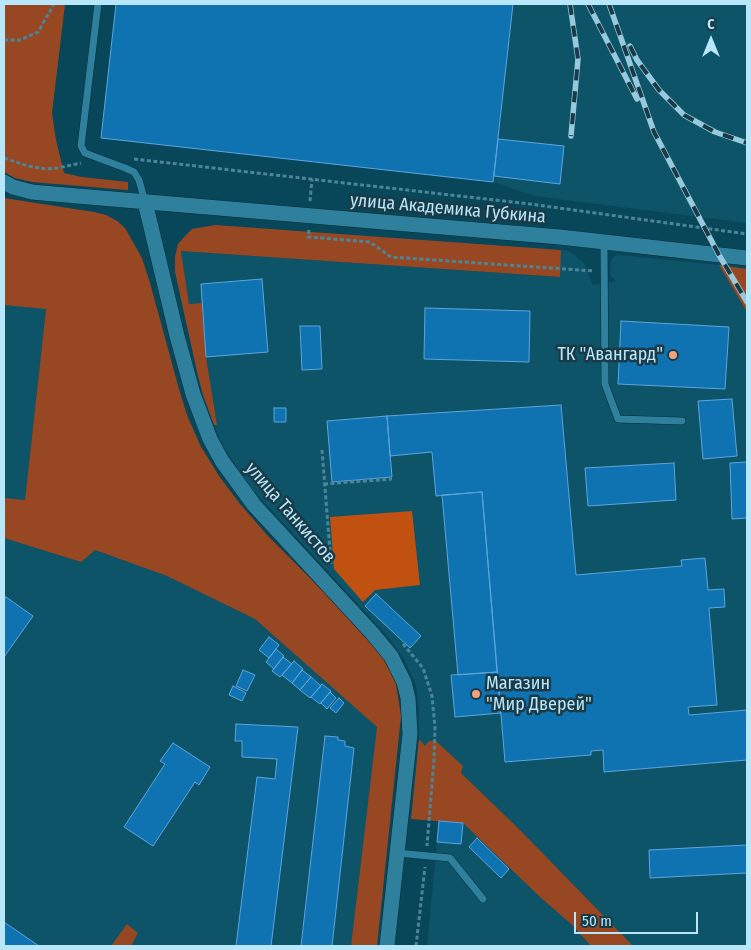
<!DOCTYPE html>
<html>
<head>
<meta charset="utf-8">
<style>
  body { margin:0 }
  #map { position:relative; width:751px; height:950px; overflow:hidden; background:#084759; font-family:"Fira Sans Condensed",sans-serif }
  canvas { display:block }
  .frame { position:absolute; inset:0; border:5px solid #b7e7f9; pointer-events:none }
  .north { position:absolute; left:686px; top:15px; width:50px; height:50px; -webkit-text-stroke:4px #193a46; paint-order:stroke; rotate:0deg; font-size:14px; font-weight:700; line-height:20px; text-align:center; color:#b7e7f9 }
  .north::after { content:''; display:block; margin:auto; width:18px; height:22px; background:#b7e7f9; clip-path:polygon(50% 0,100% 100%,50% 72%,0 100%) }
  .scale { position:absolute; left:574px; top:912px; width:124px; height:22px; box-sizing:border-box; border:2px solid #b7e7f9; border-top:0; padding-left:6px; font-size:15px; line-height:18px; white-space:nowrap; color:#b7e7f9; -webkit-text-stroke:4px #193a46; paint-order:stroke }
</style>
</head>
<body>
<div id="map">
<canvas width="751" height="950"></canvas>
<div class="frame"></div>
<div class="north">С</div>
<div class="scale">50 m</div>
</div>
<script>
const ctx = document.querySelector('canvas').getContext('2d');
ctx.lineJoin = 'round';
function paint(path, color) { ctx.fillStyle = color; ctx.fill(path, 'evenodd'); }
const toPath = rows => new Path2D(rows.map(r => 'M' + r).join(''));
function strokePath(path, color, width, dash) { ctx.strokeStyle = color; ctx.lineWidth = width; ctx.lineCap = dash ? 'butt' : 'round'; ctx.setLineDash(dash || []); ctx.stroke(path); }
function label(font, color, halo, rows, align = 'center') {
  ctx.font = font + ' "Fira Sans Condensed",sans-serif'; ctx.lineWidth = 5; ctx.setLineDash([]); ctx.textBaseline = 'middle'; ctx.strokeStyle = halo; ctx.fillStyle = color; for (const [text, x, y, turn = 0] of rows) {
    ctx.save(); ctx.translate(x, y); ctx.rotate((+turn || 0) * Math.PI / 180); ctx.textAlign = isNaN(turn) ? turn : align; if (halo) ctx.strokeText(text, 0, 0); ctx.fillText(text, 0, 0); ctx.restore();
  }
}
paint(toPath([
  [116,4,747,4,747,223,534,196,493,182,101,138],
  [561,250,569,251,583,262,593,285,616,281,611,276,610,269,611,261,614,256,619,255,719,265,747,312,747,710,689,715,688,707,717,704,709,608,725,607,724,589,708,590,681,560,682,566,576,575,561,405,387,416,390,456,432,452,482,492,505,762,591,755,591,751,603,750,605,772,747,760,747,946,633,946,520,830,461,773,463,766,436,741,425,746,419,739,419,710,416,685,404,659,389,638,250,487,223,446,214,425,217,425,206,357,202,303,189,304,181,251,559,277],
  [4,305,46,308,25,500,4,498],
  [4,538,80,562,95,550,167,576,255,619,377,727,351,946,131,946,138,933,127,924,111,946,4,946],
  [439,821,463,823,541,898,571,924,591,946,427,946]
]), '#0d5469');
paint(toPath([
  [4,4,65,4,52,113,56,140,64,173,82,177,128,182,128,190,32,182,15,178,4,172],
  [4,198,94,212,106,215,117,221,125,228,142,258,150,283,179,389,187,415,200,445,219,476,240,504,268,536,331,599,366,638,384,660,392,675,396,684,401,716,377,946,351,946,377,727,255,619,167,576,95,550,81,562,4,538,4,498,25,500,46,309,4,305],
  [215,225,561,250,560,277,181,251,189,304,202,303,206,357,217,425,214,425,203,395,198,376,175,272,175,257,178,244,185,236,192,229],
  [719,265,747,269,747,312],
  [419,739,425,746,429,741,436,741,463,766,461,773,520,830,633,946,591,946,571,924,541,898,463,823,411,819],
  [127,924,138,933,131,946,111,946]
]), '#974822');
paint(toPath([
  [412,511,420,585,375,590,363,602,334,569,330,517]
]), '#c15111');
const building = toPath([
  [116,4,513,4,493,182,101,138,116,4],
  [498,139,564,146,560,184,494,176,498,139],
  [262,279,268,352,206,357,201,284,262,279],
  [425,308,530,311,529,362,424,359,425,308],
  [621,321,729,327,725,389,618,384,621,321],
  [300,326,320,326,322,369,302,370,300,326],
  [732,399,737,456,703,459,698,401,732,399],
  [561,405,576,575,682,566,681,560,705,558,708,590,724,589,725,607,709,608,717,705,688,707,689,715,747,710,747,760,604,772,603,750,591,751,591,755,505,762,482,492,436,496,432,452,390,456,387,416,561,405],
  [274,408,286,408,286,422,274,422,274,408],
  [387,416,392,477,332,482,327,421,387,416],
  [747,462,747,518,732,519,730,463,747,462],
  [674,463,676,500,588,506,585,468,674,463],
  [482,492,497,672,458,675,442,495,482,492],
  [376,594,421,636,410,648,365,606,376,594],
  [6,597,33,616,4,657,4,600,6,597],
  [269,637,279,645,269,658,259,650,269,637],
  [276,649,284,656,274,669,266,662,276,649],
  [283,657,292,664,280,677,272,671,283,657],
  [294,661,303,669,292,683,282,675,294,661],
  [243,670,255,675,247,691,236,686,243,670],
  [302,670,311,677,300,690,292,683,302,670],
  [497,672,501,713,455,717,451,675,497,672],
  [311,677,321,686,310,698,300,690,311,677],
  [322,684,331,691,320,704,311,697,322,684],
  [233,686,246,693,242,701,229,695,233,686],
  [330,692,336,698,327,709,321,703,330,692],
  [339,698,344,703,336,713,330,708,339,698],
  [236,724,298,727,271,946,236,946,257,777,275,779,277,759,242,757,242,741,235,741,236,724],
  [325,736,338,737,338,740,345,741,345,746,354,748,332,946,301,946,325,736],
  [173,743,210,767,199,785,195,782,153,846,124,827,165,764,160,761,173,743],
  [439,821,463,823,461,844,437,842,439,821],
  [477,838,509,869,501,878,469,847,477,838],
  [747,845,747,873,650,878,649,850,747,845],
  [4,922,39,946,4,946,4,922]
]);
paint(building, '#1073b1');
strokePath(building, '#5da4dd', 1);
const service = toPath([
  [98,4,81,146,85,153,125,168,134,172,139,180,145,202],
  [604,242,605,384,618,419,682,421],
  [397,853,450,858,483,899]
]);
const tertiary = toPath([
  [4,182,13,187,32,192,54,194,560,237,747,258],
  [145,202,177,336,193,394,210,439,222,461,254,505,372,633,391,656,404,682,408,698,410,734,387,946]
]);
strokePath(service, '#082b36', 8);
strokePath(tertiary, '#082b36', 16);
strokePath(toPath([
  [4,40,20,40,38,32,54,4],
  [4,158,28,166,46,169,58,168,81,163],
  [134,159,530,204,747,234],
  [310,201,312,179],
  [309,230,308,237,370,242,391,257,594,271],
  [322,450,331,564],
  [324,484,392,479],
  [403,644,423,668,432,696,435,727,434,759,427,846],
  [416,946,425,867]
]), '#4c8597', 3, [4, 2.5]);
strokePath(service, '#2f809c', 7);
strokePath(tertiary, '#2f809c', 15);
const rail = toPath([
  [570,4,578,59,571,136],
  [588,4,637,99],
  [609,4,654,132,719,255,747,302],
  [630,46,637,60,659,90,684,115,715,132,747,143]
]);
strokePath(rail, '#96c9db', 5.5);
strokePath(rail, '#193a46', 4, [11]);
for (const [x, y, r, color] of [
  [673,355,5,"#f2a17e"],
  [476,694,5,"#f2a17e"]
]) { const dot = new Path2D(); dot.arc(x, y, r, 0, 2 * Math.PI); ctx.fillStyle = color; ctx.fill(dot); strokePath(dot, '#193a46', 2); }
label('18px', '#b7e7f9', '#193a46', [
  ["улица Академика Губкина",448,209,5],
  ["улица Танкистов",290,513,49]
]);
label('18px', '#b7e7f9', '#193a46', [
  ["ТК \"Авангард\"",663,355],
  ["Магазин",486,684,"left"],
  ["\"Мир Дверей\"",486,705,"left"]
], 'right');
</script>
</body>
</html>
